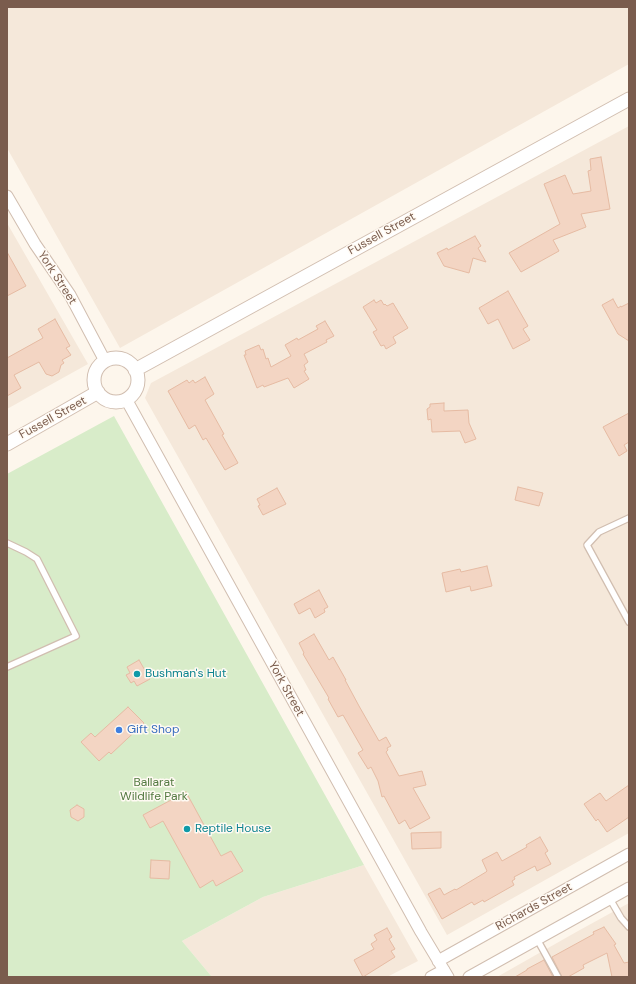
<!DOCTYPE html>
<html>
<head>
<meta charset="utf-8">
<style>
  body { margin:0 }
  #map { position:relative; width:636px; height:984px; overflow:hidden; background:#fdf6ec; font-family:"DM Sans",sans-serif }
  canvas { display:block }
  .frame { position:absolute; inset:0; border:8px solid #7a5c4d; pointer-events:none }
</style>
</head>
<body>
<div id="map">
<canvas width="636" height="984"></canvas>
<div class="frame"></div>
</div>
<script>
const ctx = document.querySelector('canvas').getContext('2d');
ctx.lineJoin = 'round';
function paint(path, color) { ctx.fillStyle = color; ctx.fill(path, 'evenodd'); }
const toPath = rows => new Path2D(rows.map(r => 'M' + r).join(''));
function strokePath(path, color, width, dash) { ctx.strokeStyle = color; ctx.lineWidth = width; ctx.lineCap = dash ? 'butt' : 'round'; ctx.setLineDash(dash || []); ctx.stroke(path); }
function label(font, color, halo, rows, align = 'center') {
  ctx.font = font + ' "DM Sans",sans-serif'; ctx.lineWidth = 3; ctx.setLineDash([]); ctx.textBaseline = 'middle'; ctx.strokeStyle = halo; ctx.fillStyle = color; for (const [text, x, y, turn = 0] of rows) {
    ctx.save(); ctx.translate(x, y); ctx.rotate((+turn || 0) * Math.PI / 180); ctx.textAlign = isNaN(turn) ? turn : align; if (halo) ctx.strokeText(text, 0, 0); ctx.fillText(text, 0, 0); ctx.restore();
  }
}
paint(toPath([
  [7,7,629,7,629,64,120,348,7,148],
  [629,126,629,833,447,935,145,398,151,383],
  [7,223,88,364,7,409],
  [364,865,418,961,387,977,212,977,182,941,263,897],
  [629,903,629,977,497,977,578,931]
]), '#f5e8da');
paint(toPath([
  [114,416,364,865,263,897,182,941,212,977,7,977,7,474]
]), '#d8ecc9');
const building = toPath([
  [601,157,610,209,581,214,586,227,553,240,559,251,521,272,509,253,560,224,544,184,565,175,573,194,591,191,588,171,591,170,590,159,601,157],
  [475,236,481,246,478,248,486,262,473,258,469,273,444,266,437,253,447,248,448,250,475,236],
  [7,252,26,286,7,296,7,252],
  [508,291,528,326,523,329,530,340,513,349,498,319,488,324,479,308,508,291],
  [613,299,618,308,621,306,621,307,629,303,629,341,618,334,602,305,613,299],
  [374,300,376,303,381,300,384,305,385,304,387,306,393,303,408,328,393,337,396,343,386,349,384,345,381,346,373,332,377,330,363,307,374,300],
  [55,319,70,346,66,348,71,355,62,360,64,363,61,365,59,372,52,376,46,374,39,362,14,375,21,388,7,396,7,358,43,338,38,329,55,319],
  [325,321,334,336,326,340,327,342,304,354,308,362,304,365,306,370,304,371,309,379,294,388,288,378,264,387,263,385,257,388,244,355,246,355,245,351,259,345,261,350,263,349,266,359,268,358,271,367,291,356,285,345,297,338,298,340,318,329,316,326,325,321],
  [205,377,214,394,205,400,224,434,222,435,238,463,225,470,206,438,203,440,195,425,189,429,168,391,187,380,189,383,193,380,195,383,205,377],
  [444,403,444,411,468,410,469,423,476,439,465,443,460,431,432,432,431,419,428,420,427,409,430,407,430,404,444,403],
  [629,413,629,442,624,445,627,451,619,456,603,427,629,413],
  [518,487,543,493,539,506,515,500,518,487],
  [277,488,286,504,263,515,258,506,260,505,257,499,277,488],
  [487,566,492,586,471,591,470,586,446,592,442,573,460,569,461,572,487,566],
  [319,590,328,607,324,609,325,612,315,618,310,608,299,614,294,604,319,590],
  [314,634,329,660,333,657,346,680,345,680,359,706,379,741,386,737,391,746,387,748,388,750,386,752,399,776,422,771,426,785,413,788,430,818,410,829,405,820,399,824,384,796,382,797,378,781,371,767,368,769,358,753,363,750,343,715,338,717,328,699,329,698,303,654,304,653,299,643,314,634],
  [139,660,150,679,137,686,134,681,131,683,126,675,130,673,127,667,139,660],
  [128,707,144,723,111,754,109,752,99,761,81,742,91,733,95,737,128,707],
  [629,785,629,817,607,832,598,819,596,821,584,804,600,793,606,801,629,785],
  [186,792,221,856,231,851,243,871,216,886,213,880,200,888,163,821,150,828,143,815,186,792],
  [77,805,84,809,84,817,78,821,71,817,70,810,77,805],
  [441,832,441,848,412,849,411,833,441,832],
  [540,837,548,851,545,853,551,864,537,871,535,866,514,877,515,879,512,881,514,885,484,902,483,900,474,905,472,902,442,919,428,894,440,888,444,895,455,889,456,890,486,872,487,871,482,860,497,852,502,861,527,847,526,845,540,837],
  [151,860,170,861,169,879,150,878,151,860],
  [604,927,616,944,614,945,624,963,629,962,629,977,612,977,607,953,583,965,584,968,568,977,562,977,552,957,594,934,593,932,604,927],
  [387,928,392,937,389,939,395,949,391,951,395,957,363,977,354,960,374,949,371,944,377,940,374,935,387,928],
  [544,960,553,977,515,977,527,970,527,969,544,960]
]);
paint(building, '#f3d5c3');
strokePath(building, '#e6bba3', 1);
const service = toPath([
  [629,518,599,532,587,545,629,622],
  [7,543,26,552,37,559,76,636,7,667],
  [610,899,621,918,629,927],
  [537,939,558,977]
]);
const minor = toPath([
  [7,196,35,244,70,295,105,361],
  [126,399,421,932,448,977],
  [438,961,629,854],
  [431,977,444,970],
  [469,977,629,888]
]);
const tertiary = toPath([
  '94 380a22 22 0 1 1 44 0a22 22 0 1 1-44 0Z',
  [135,370,629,99],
  [7,444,98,392]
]);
strokePath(service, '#d1beb0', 8);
strokePath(minor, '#d1beb0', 13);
strokePath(tertiary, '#d1beb0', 15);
strokePath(service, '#fff', 5.5);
strokePath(minor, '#fff', 11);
strokePath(tertiary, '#fff', 13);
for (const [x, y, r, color] of [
  [137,674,4,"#0f9aa8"],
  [119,730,4,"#3f7fe0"],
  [187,829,4,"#0f9aa8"]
]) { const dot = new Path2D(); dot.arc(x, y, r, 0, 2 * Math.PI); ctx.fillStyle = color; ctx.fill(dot); strokePath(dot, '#fffaf3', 1.5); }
label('12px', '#7a5c4d', '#fffaf3', [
  ["Fussell Street",382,234,-29],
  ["York Street",57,278,57],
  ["Fussell Street",53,418,-29],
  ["York Street",286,689,61],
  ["Richards Street",534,907,-29]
]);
label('12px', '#0d838f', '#fffaf3', [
  ["Bushman's Hut",145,674],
  ["Reptile House",195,829]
], 'left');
label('12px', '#366cbe', '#fffaf3', [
  ["Gift Shop",127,730]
], 'left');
label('12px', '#537a41', '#fffaf3', [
  ["Ballarat",154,783],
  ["Wildlife Park",154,797]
]);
</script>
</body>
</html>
